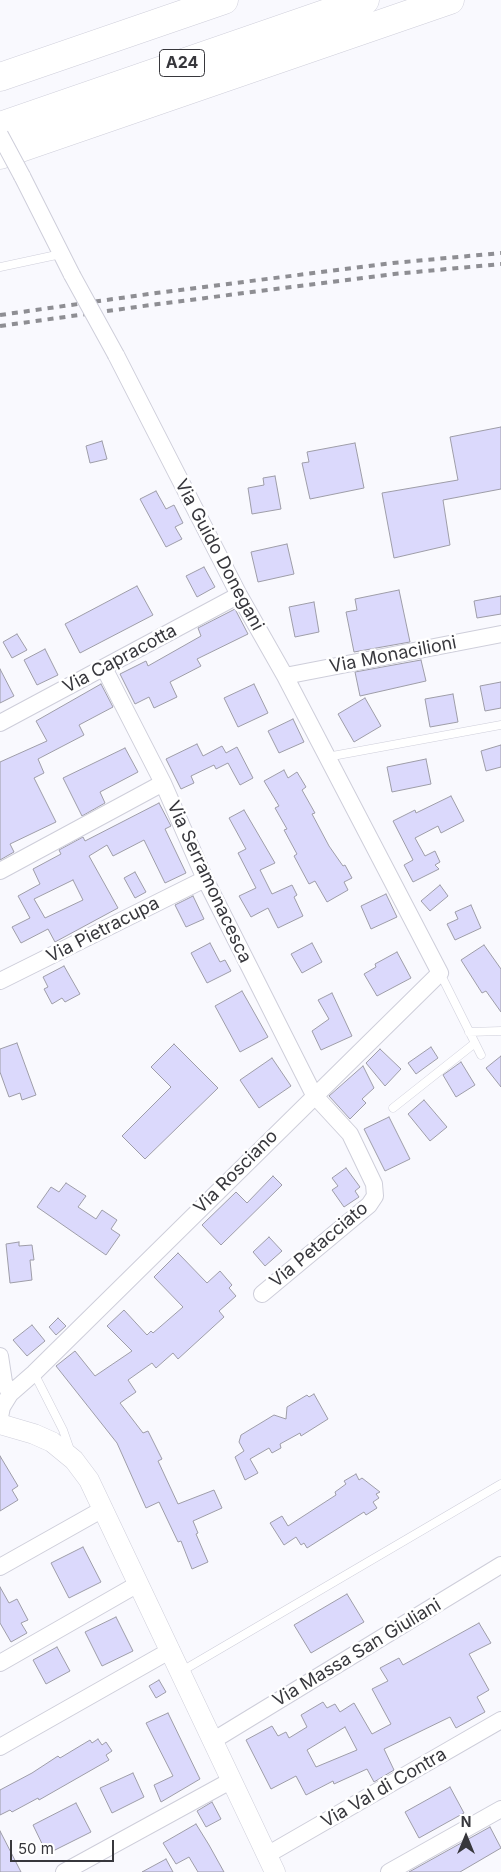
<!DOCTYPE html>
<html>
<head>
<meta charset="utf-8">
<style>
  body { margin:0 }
  #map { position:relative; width:501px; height:1872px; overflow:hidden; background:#f9f9fe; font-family:Inter,sans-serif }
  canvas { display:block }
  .north { position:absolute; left:441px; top:1812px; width:50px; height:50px; -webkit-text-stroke:4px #fff; paint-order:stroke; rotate:0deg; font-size:14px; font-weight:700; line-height:20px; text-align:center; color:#37373c }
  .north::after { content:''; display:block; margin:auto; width:18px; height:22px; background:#37373c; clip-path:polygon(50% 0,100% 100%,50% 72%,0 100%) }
  .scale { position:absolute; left:10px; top:1840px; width:104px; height:22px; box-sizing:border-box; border:2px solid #37373c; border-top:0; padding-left:6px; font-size:15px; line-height:18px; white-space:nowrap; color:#37373c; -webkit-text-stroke:4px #fff; paint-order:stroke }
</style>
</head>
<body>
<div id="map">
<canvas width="501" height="1872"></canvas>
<div class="north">N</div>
<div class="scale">50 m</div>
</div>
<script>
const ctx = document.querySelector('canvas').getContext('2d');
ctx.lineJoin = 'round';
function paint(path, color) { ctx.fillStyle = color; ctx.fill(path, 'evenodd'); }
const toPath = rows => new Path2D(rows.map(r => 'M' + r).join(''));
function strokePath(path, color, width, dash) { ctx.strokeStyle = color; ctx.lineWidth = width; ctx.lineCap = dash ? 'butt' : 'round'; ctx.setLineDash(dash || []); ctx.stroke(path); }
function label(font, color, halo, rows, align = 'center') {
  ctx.font = font + ' Inter,sans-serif'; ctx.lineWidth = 5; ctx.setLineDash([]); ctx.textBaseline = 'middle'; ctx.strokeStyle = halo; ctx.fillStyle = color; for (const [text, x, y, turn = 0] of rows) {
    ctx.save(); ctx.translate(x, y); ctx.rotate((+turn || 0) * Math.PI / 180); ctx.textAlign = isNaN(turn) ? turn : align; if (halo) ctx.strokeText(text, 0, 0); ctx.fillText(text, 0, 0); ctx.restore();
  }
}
const building = toPath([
  [501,427,501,489,443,500,450,545,394,558,382,493,458,480,450,437,501,427],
  [102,441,107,459,90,463,86,446,102,441],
  [355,443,364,488,310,499,302,463,309,462,307,452,355,443],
  [275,476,281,509,252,514,248,488,264,485,263,478,275,476],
  [156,491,166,509,174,505,183,523,175,527,182,539,166,547,140,499,156,491],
  [287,544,294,574,258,582,251,552,287,544],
  [204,567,215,587,197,597,186,576,204,567],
  [137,586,153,615,80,653,65,624,137,586],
  [399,590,410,642,354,652,346,612,357,610,355,599,399,590],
  [501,596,501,614,477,618,474,601,501,596],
  [314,602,319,632,295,637,289,607,314,602],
  [235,609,248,634,197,659,201,666,170,682,177,697,154,708,149,697,135,704,120,674,146,661,148,666,201,636,198,628,235,609],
  [17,634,27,650,12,658,3,642,17,634],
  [45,649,58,675,37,685,24,660,45,649],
  [421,660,426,681,360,696,355,672,421,660],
  [0,669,14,696,0,703,0,669],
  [501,682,501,708,485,711,480,686,501,682],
  [101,684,113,707,79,725,84,735,38,759,44,773,34,778,56,822,10,844,14,852,0,860,0,762,47,741,36,721,101,684],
  [254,684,268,713,238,727,224,698,254,684],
  [453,694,458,722,430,727,425,699,453,694],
  [365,698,381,726,354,742,338,714,365,698],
  [293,719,304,742,279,753,268,731,293,719],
  [197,744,203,756,222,746,226,753,237,747,253,778,240,785,228,763,216,769,214,765,191,776,194,783,181,789,166,759,197,744],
  [501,745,501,767,486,771,481,751,501,745],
  [125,748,138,772,100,792,105,803,82,816,63,778,125,748],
  [426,759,431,784,392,792,387,767,426,759],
  [284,770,288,778,297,772,306,787,302,790,315,813,312,814,329,846,343,866,345,865,352,878,344,882,348,890,327,902,315,881,309,884,294,856,297,854,284,830,287,829,275,808,279,806,264,781,284,770],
  [451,796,464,821,441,833,438,826,415,838,425,856,435,851,440,862,435,865,439,869,413,882,404,865,413,860,393,821,415,810,416,813,451,796],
  [159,803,171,826,165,829,186,873,165,883,144,840,113,856,107,845,89,856,118,908,55,942,48,929,21,943,12,927,30,918,18,896,40,884,33,869,61,854,59,850,83,837,85,841,159,803],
  [73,880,83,900,45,918,34,899,73,880],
  [244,810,275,863,260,870,272,894,292,885,297,895,294,897,303,916,278,928,268,908,251,917,239,896,256,888,238,853,246,849,229,818,244,810],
  [135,872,146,892,135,898,124,878,135,872],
  [440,885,448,896,430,911,421,901,440,885],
  [386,894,397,917,371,929,361,906,386,894],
  [193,896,204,919,186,927,175,905,193,896],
  [471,905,481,928,455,940,447,924,458,919,455,912,471,905],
  [210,943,220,962,225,960,231,971,207,983,191,953,210,943],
  [312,943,322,962,302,973,291,954,312,943],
  [484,945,501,969,501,1012,486,991,482,993,461,960,484,945],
  [397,952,411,978,377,996,364,974,376,967,375,964,397,952],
  [64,966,80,994,65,1002,62,998,52,1004,44,989,48,987,43,977,64,966],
  [242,991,268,1037,240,1052,215,1006,242,991],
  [332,993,352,1036,321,1050,312,1031,329,1019,318,1000,332,993],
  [17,1043,36,1095,22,1100,20,1093,9,1097,0,1072,0,1049,17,1043],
  [174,1044,218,1088,145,1159,122,1136,171,1087,151,1067,174,1044],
  [431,1047,438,1058,416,1074,408,1063,431,1047],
  [380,1049,401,1069,385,1086,366,1063,380,1049],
  [501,1056,501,1087,486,1068,501,1056],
  [272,1058,291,1086,259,1108,240,1080,272,1058],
  [461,1062,475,1085,456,1097,443,1075,461,1062],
  [363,1066,374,1088,362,1099,366,1103,350,1119,329,1096,363,1066],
  [424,1100,447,1127,430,1141,408,1114,424,1100],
  [389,1117,410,1159,385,1171,364,1129,389,1117],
  [346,1168,360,1187,355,1191,359,1197,344,1207,332,1190,338,1186,332,1178,346,1168],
  [273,1176,282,1185,221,1245,202,1225,236,1192,247,1203,273,1176],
  [66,1183,86,1196,78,1207,96,1219,102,1210,117,1220,111,1229,120,1235,106,1255,37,1207,51,1187,59,1192,66,1183],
  [269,1237,282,1251,265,1266,253,1252,269,1237],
  [19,1242,19,1246,32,1245,34,1260,30,1260,32,1280,10,1283,6,1244,19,1242],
  [178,1253,207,1283,220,1271,232,1285,229,1288,236,1296,219,1311,224,1317,178,1359,173,1353,156,1368,152,1363,128,1380,136,1392,120,1403,143,1433,148,1431,162,1459,158,1461,178,1504,214,1490,222,1508,193,1521,198,1533,196,1534,208,1562,192,1569,181,1541,178,1542,159,1502,146,1508,117,1443,56,1366,75,1351,95,1376,132,1351,107,1326,124,1310,147,1335,151,1331,153,1333,183,1307,154,1277,178,1253],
  [58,1318,66,1326,56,1335,49,1327,58,1318],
  [32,1325,45,1341,27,1356,13,1340,32,1325],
  [314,1394,328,1419,301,1436,300,1433,280,1444,281,1448,272,1453,269,1448,250,1459,258,1473,245,1480,235,1457,244,1451,239,1442,241,1435,274,1415,286,1419,287,1407,307,1395,309,1397,314,1394],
  [0,1456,18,1486,12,1490,18,1500,0,1511,0,1456],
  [356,1474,359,1480,362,1478,380,1492,376,1494,379,1498,373,1502,377,1508,366,1515,364,1512,307,1548,304,1543,301,1545,296,1537,284,1545,270,1523,282,1516,288,1526,336,1495,335,1492,346,1484,344,1481,356,1474],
  [83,1547,101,1582,69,1598,51,1563,83,1547],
  [0,1587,9,1603,17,1599,28,1620,21,1623,27,1633,11,1642,0,1623,0,1587],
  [347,1594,364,1622,311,1653,294,1625,347,1594],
  [116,1617,133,1651,102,1666,85,1632,116,1617],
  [479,1623,491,1643,469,1654,489,1690,477,1697,485,1712,456,1728,450,1717,384,1749,394,1770,374,1782,367,1769,334,1784,333,1781,306,1795,296,1776,271,1789,246,1740,272,1726,278,1736,286,1732,289,1738,307,1727,301,1715,323,1702,327,1708,335,1704,340,1712,354,1703,372,1734,391,1724,372,1689,388,1681,380,1668,399,1658,403,1665,479,1623],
  [345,1727,357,1750,316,1767,307,1750,345,1727],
  [57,1647,70,1671,46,1684,33,1660,57,1647],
  [159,1680,166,1692,156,1698,149,1686,159,1680],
  [168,1713,200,1779,161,1802,154,1785,173,1776,146,1723,168,1713],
  [98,1739,102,1745,106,1742,112,1751,106,1755,109,1760,39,1800,38,1798,12,1812,10,1810,0,1815,0,1790,32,1773,58,1756,60,1758,90,1740,92,1743,98,1739],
  [133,1773,144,1797,112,1813,100,1788,133,1773],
  [450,1787,464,1813,419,1838,405,1812,450,1787],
  [212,1802,221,1819,206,1827,197,1811,212,1802],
  [76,1803,91,1832,47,1854,33,1825,76,1803],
  [196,1824,209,1845,224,1872,198,1872,189,1857,176,1864,163,1843,196,1824],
  [490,1827,501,1848,460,1872,409,1872,490,1827],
  [0,1831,21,1872,0,1872,0,1831],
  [166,1859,173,1872,142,1872,166,1859]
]);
paint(building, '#dbd9fc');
strokePath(building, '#9e9da8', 1);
const service = toPath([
  [0,267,61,254],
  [327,757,501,725],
  [440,973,481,1055],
  [469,1032,501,1031],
  [393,1108,475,1043],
  [34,1373,63,1430,70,1450],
  [182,1671,501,1484]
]);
const minor = toPath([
  [22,176,72,275],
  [104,668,163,783,205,879,314,1095,350,1134,374,1184,375,1196,369,1205,262,1294],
  [285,676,501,634],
  [0,723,239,595],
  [0,871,163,783],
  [0,981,205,879],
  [0,1356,4,1382,10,1394],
  [0,1417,2,1407,10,1394,34,1373,440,973,285,676,239,595,116,355],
  [0,1567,103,1509],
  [0,1663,138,1584],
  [214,1740,501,1565],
  [0,1747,171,1650],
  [267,1855,501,1720],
  [64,1872,232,1780],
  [389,1872,501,1809]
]);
const tertiary = toPath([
  [0,1424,34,1434,52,1442,74,1460,89,1480,275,1872]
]);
const motorway = toPath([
  [0,77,224,0],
  [0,126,365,0],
  [0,155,450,0]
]);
strokePath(service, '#ceceda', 9);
strokePath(minor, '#ceceda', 18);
strokePath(tertiary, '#ceceda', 21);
strokePath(motorway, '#ceceda', 29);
strokePath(service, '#fff', 8);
strokePath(minor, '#fff', 16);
strokePath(tertiary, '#fff', 20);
strokePath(motorway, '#fff', 28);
strokePath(toPath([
  [0,315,156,293,393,263,501,253],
  [0,326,158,304,394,274,501,264]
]), '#8e8e93', 4, [6, 6]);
const minorBridge = toPath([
  [0,135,22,176],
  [72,275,116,355]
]);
strokePath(minorBridge, '#ceceda', 18, []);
strokePath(minorBridge, '#fff', 16);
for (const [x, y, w] of [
  [182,63,45]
]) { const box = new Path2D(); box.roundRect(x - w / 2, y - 13.5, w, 27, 4); ctx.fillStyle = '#fff'; ctx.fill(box); strokePath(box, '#37373c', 1); }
label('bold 16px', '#37373c', null, [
  ["A24",182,63]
]);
label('18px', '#37373c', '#fff', [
  ["Via Guido Donegani",219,555,62],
  ["Via Monacilioni",393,655,-11],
  ["Via Capracotta",120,659,-28],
  ["Via Serramonacesca",209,882,65],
  ["Via Pietracupa",103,930,-27],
  ["Via Rosciano",236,1172,-45],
  ["Via Petacciato",319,1245,-40],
  ["Via Massa San Giuliani",357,1653,-31],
  ["Via Val di Contra",384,1788,-30]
]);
</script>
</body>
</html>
